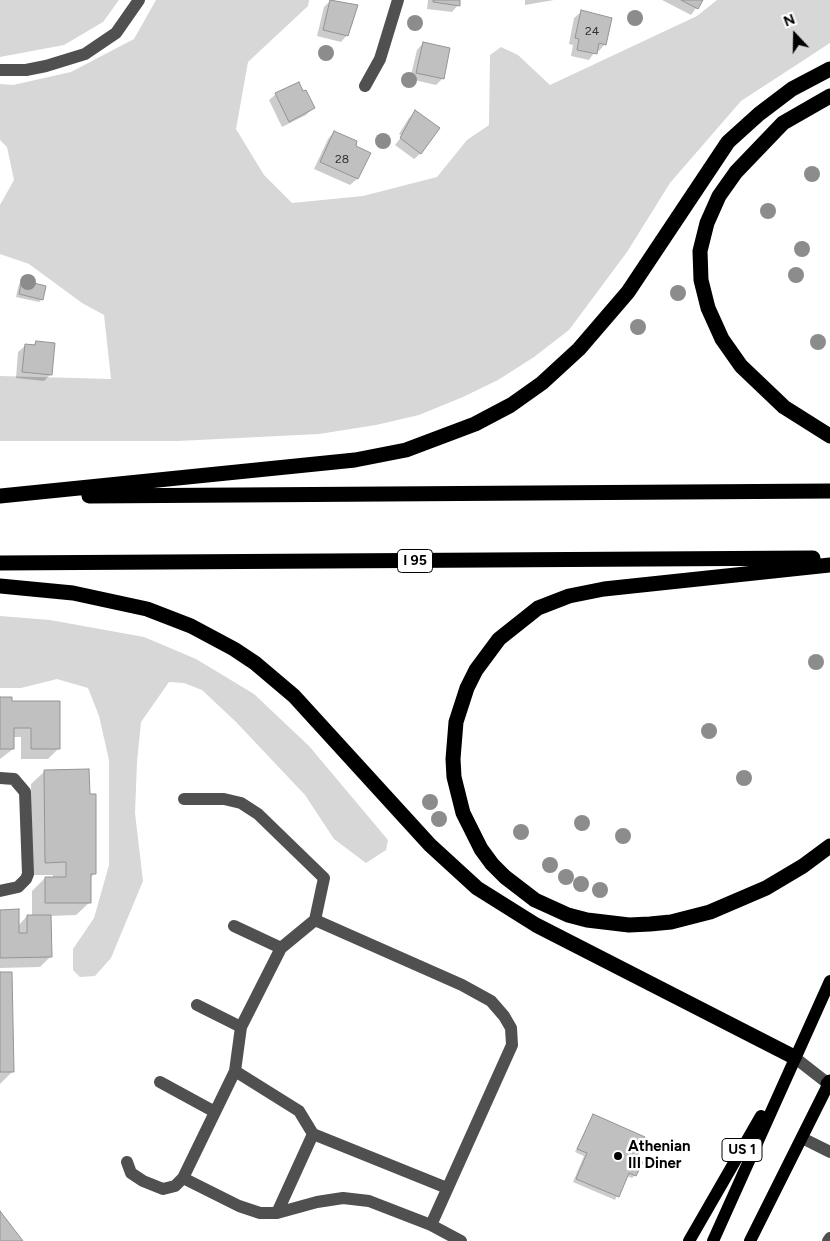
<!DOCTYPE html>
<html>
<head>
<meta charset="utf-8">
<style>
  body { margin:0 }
  #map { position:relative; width:830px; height:1241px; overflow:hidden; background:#fff; font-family:Figtree,sans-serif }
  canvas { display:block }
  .north { position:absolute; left:770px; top:10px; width:50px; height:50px; -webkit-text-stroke:4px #fff; paint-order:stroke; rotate:339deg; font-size:14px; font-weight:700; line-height:20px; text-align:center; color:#000 }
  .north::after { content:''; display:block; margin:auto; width:18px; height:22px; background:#000; clip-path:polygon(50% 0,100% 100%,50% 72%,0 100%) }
</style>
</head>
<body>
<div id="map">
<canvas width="830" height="1241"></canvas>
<div class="north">N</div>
</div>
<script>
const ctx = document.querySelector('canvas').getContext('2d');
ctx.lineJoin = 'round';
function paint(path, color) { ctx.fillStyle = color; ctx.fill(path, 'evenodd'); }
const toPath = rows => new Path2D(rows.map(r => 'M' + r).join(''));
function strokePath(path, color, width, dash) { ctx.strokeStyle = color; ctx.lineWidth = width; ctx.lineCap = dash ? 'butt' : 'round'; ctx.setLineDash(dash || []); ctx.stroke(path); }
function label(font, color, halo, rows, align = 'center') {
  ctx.font = font + ' Figtree,sans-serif'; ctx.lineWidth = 5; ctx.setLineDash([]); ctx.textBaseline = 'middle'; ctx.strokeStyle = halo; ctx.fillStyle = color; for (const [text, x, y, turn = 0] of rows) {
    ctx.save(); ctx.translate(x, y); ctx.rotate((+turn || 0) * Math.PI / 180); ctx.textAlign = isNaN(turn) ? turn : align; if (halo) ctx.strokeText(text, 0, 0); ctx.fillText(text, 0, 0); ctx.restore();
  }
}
paint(toPath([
  [0,0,119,0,103,22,64,45,0,57],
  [156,0,309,0,308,6,248,62,236,129,264,175,292,203,363,196,437,177,467,140,489,125,490,55,501,47,518,55,550,85,697,16,717,0,830,0,830,43,741,101,670,183,627,252,569,330,534,357,498,380,463,397,419,415,376,425,319,434,178,441,0,441,0,376,111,379,104,315,82,303,29,264,0,254,0,205,14,180,7,147,0,140,0,84,13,85,71,72,134,39],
  [0,616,50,620,144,637,196,659,254,694,309,746,388,840,386,850,366,863,334,839,305,795,236,722,202,690,184,683,169,682,141,722,137,762,135,813,143,881,111,958,95,976,80,977,73,970,73,949,94,918,109,865,109,760,99,716,88,688,57,679,21,688,0,688]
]), '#d7d7d7');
paint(toPath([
  [331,0,357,6,352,25,347,35,341,42,317,36,324,7],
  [428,0,459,0,458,5,452,12,427,9],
  [525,0,554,0,525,5],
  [662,0,702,0,691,15],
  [581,12,605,44,599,51,596,50,589,60,571,56,573,45,569,44,574,18],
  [423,43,443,78,436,85,410,79,417,50],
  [302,93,313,108,306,115,282,127,269,100,276,94],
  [415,112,421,153,414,159,395,145,402,136,399,134,409,118],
  [334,132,354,146,369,153,357,179,350,185,314,169,328,139],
  [22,281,42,299,39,302,16,297,19,284],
  [36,342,51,374,44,381,16,378,18,352,25,346,32,346],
  [0,698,11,702,58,749,48,759,21,759,21,737,13,737,13,749,0,759],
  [45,771,95,873,89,879,90,902,76,915,50,916,50,957,40,967,0,968,0,911,18,926,27,916,32,916,32,891,45,878,53,878,53,875,32,875,31,784],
  [0,973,13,1071,0,1084],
  [593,1115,634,1160,635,1175,632,1178,627,1176,615,1200,573,1182,584,1156,575,1152]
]), '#0003');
const building = toPath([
  [330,0,358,5,348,36,323,30,330,0],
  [433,0,460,0,460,6,433,2,433,0],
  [681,0,703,0,698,9,681,0],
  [581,10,612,18,606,45,599,43,597,54,577,50,579,39,575,38,581,10],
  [423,42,450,48,444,79,416,73,423,42],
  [299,82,303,91,306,90,315,108,289,122,275,93,299,82],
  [415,110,440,128,421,154,400,138,415,110],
  [334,131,357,141,356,146,371,153,358,179,320,162,334,131],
  [22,280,46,286,43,300,19,294,22,280],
  [36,341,55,343,52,375,22,372,25,344,35,345,36,341],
  [0,697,12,697,12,701,60,701,60,749,31,749,31,728,14,728,14,749,0,749,0,697],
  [89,769,90,794,96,794,96,874,91,874,91,903,45,903,45,877,66,877,66,862,45,863,44,770,89,769],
  [19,909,19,933,27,933,27,915,51,915,52,957,0,958,0,910,19,909],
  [0,972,12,972,14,1072,0,1072,0,972],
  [593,1114,645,1137,636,1159,643,1162,636,1176,629,1173,619,1197,576,1179,587,1153,577,1149,593,1114],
  [0,1211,23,1241,0,1241,0,1211]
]);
paint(building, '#c0c0c0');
strokePath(building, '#949494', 1);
strokePath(toPath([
  [0,70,26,70,46,66,85,54,116,33,139,0],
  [365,86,380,59,398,0],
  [0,778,14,779,25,792,28,874,26,879,18,887,0,891],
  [184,799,224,799,241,803,258,814,324,878,315,920,462,985,491,1001,504,1016,511,1028,512,1045,431,1225],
  [234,926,281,948],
  [197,1005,241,1027],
  [794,1057,830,1085],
  [235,1071,299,1111,313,1134,447,1188],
  [160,1082,215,1112],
  [802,1138,830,1152],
  [127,1162,131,1173,143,1181,163,1189,175,1186,183,1178,235,1071,241,1027,281,948,315,920],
  [183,1178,239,1206,260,1213,277,1213,317,1202,343,1198,369,1201,431,1225,461,1241],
  [277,1213,313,1134],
  [828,1241,830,1238]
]), '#505050', 12);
strokePath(toPath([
  [689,1241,761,1116],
  [713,1241,830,981],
  [750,1241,830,1081]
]), '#000', 12);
strokePath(toPath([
  [830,96,783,123,736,172,719,196,707,223,700,251,701,280,708,308,722,339,741,366,784,407,830,436],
  [0,496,355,460,406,450,475,424,511,405,542,383,579,349,628,292,728,142,759,114,792,89,830,69],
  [89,496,830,491],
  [0,563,813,558],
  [830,565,604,589,569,596,538,608,499,639,476,670,467,688,456,722,453,759,454,777,463,813,481,849,492,864,505,877,535,900,568,915,587,920,629,925,650,924,671,922,710,912,766,888,803,866,830,846],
  [0,586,73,593,147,609,191,626,234,649,255,663,294,696,430,845,477,888,536,925,794,1057],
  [828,1084,830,1082]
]), '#000', 15);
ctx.fillStyle = '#8c8c8c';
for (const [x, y] of [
  [635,18],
  [415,23],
  [326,53],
  [409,80],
  [383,141],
  [812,174],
  [768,211],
  [802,249],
  [796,275],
  [28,282],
  [678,293],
  [638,327],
  [818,342],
  [816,662],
  [709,731],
  [744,778],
  [430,802],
  [439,819],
  [582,823],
  [521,832],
  [623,836],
  [550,865],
  [566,877],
  [581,884],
  [600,890]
]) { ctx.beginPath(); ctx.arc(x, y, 8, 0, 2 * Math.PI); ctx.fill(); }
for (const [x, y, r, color] of [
  [618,1156,5,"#000"]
]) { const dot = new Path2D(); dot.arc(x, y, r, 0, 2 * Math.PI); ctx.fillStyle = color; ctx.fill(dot); strokePath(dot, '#fff', 2); }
label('12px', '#303030', null, [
  ["24",592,31],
  ["28",342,159]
]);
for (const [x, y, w] of [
  [415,561,35],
  [742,1150,40]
]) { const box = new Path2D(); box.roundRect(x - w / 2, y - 11.5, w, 23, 4); ctx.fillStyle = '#fff'; ctx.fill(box); strokePath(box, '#000', 1); }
label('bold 14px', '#000', null, [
  ["I 95",415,561],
  ["US 1",742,1150]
]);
label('bold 15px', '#000', '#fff', [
  ["Athenian",628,1147],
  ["III Diner",628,1164]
], 'left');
</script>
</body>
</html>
